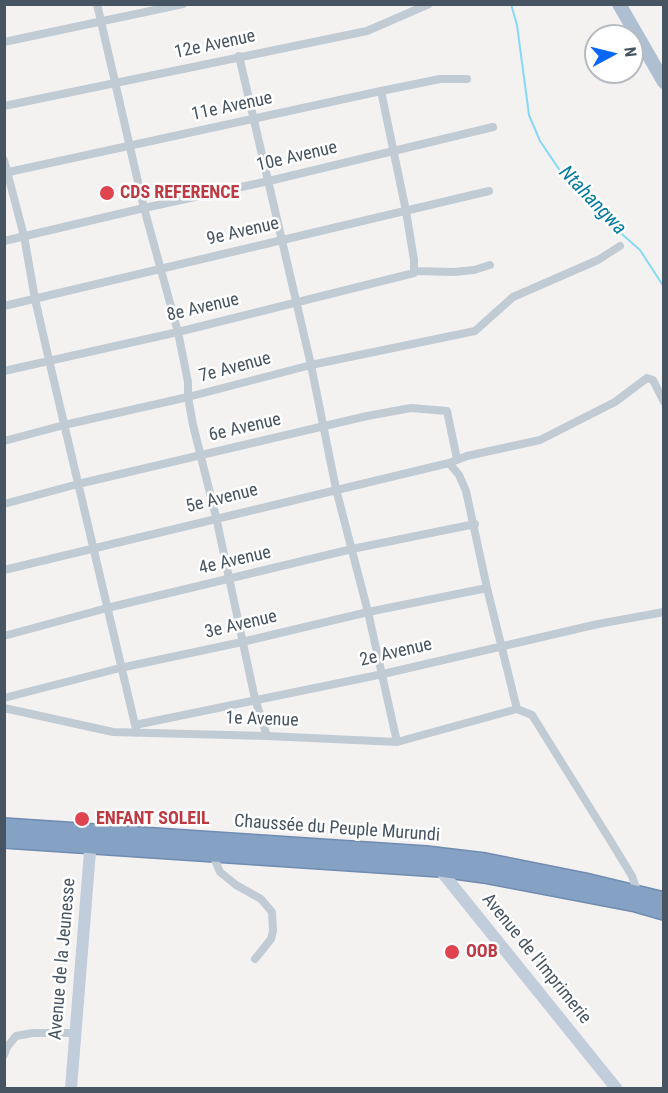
<!DOCTYPE html>
<html>
<head>
<meta charset="utf-8">
<style>
  body { margin:0 }
  #map { position:relative; width:668px; height:1093px; overflow:hidden; background:#f4f1f1; font-family:"Roboto Condensed",sans-serif }
  canvas { display:block }
  .frame { position:absolute; inset:0; border:6px solid #475461; pointer-events:none }
  .north { position:absolute; left:584px; top:24px; width:60px; height:60px; box-sizing:border-box; background:#fff; border:2px solid #b5bbc0; border-radius:50%; rotate:83deg; font-size:16px; font-weight:700; line-height:24px; text-align:center; color:#475461 }
  .north::after { content:''; display:block; margin:auto; width:21px; height:27px; background:#0867f7; clip-path:polygon(50% 0,100% 100%,50% 72%,0 100%) }
</style>
</head>
<body>
<div id="map">
<canvas width="668" height="1093"></canvas>
<div class="frame"></div>
<div class="north">N</div>
</div>
<script>
const ctx = document.querySelector('canvas').getContext('2d');
ctx.lineJoin = 'round';
const toPath = rows => new Path2D(rows.map(r => 'M' + r).join(''));
function strokePath(path, color, width, dash) { ctx.strokeStyle = color; ctx.lineWidth = width; ctx.lineCap = dash ? 'butt' : 'round'; ctx.setLineDash(dash || []); ctx.stroke(path); }
function label(font, color, halo, rows, align = 'center') {
  ctx.font = font + ' "Roboto Condensed",sans-serif'; ctx.lineWidth = 5; ctx.setLineDash([]); ctx.textBaseline = 'middle'; ctx.strokeStyle = halo; ctx.fillStyle = color; for (const [text, x, y, turn = 0] of rows) {
    ctx.save(); ctx.translate(x, y); ctx.rotate((+turn || 0) * Math.PI / 180); ctx.textAlign = isNaN(turn) ? turn : align; if (halo) ctx.strokeText(text, 0, 0); ctx.fillText(text, 0, 0); ctx.restore();
  }
}
strokePath(toPath([
  [511,4,517,25,529,115,540,141,565,178,599,214,640,250,664,287]
]), '#86d9f5', 2);
const highway = toPath([
  [4,826,426,854,485,861,585,881,664,900],
  [4,840,440,869,484,875,636,904,664,912]
]);
strokePath(highway, '#708cb0', 18);
strokePath(toPath([
  [97,4,144,208,178,332,188,382,188,397,193,425,216,517,255,699,267,736],
  [4,42,183,4],
  [239,56,311,365,336,489,368,612,397,742],
  [4,106,367,31,429,4],
  [4,160,24,236,35,299,49,360,137,733],
  [4,173,381,91,440,79,467,79],
  [4,241,144,208,269,181,493,127],
  [415,271,454,272,474,270,490,265],
  [4,306,489,191],
  [4,371,178,332,414,273,414,260,406,211,381,91],
  [4,441,64,425,188,397,311,365,475,331,513,297,598,260,620,246],
  [449,463,459,475,466,491,487,588,517,709,532,715,610,840,632,876,638,894],
  [4,504,78,484,367,416,411,408,447,411,457,459],
  [4,570,449,463,467,456,540,440,615,402,647,378,653,380,664,402],
  [4,636,107,608,352,549,475,524],
  [4,698,120,668,242,642,368,612,487,588],
  [4,708,113,732,267,736,397,742,517,709],
  [135,725,383,674,598,624,664,612],
  [213,855,220,872,236,885,261,899,272,912,273,931,271,939,255,959],
  [4,1055,7,1047,16,1036,33,1033,75,1033]
]), '#c1cbd4', 8);
strokePath(toPath([
  [437,866,616,1088],
  [71,1088,91,839]
]), '#c2cddb', 12);
strokePath(toPath([
  [619,4,664,82]
]), '#afbfd2', 14);
strokePath(highway, '#85a1c4', 15);
for (const [x, y, r, color] of [
  [107,193,8,"#e0444e"],
  [82,819,8,"#e0444e"],
  [452,952,8,"#e0444e"]
]) { const dot = new Path2D(); dot.arc(x, y, r, 0, 2 * Math.PI); ctx.fillStyle = color; ctx.fill(dot); strokePath(dot, '#fff', 2); }
label('18px', '#475461', '#fff', [
  ["12e Avenue",215,45,-12],
  ["11e Avenue",232,107,-12],
  ["10e Avenue",297,157,-13],
  ["9e Avenue",243,232,-13],
  ["8e Avenue",203,308,-13],
  ["7e Avenue",235,368,-15],
  ["6e Avenue",245,428,-13],
  ["5e Avenue",222,499,-14],
  ["4e Avenue",235,561,-13],
  ["3e Avenue",241,625,-13],
  ["2e Avenue",396,653,-13],
  ["1e Avenue",262,720,2],
  ["Chaussée du Peuple Murundi",337,829,4],
  ["Avenue de la Jeunesse",63,959,-85],
  ["Avenue de l'Imprimerie",536,959,51]
]);
label('bold 18px', '#be3a42', '#fff', [
  ["CDS REFERENCE",120,193],
  ["ENFANT SOLEIL",96,819],
  ["OOB",466,952]
], 'left');
label('italic 20px', '#037aa2', '#fff', [
  ["Ntahangwa",592,201,46]
]);
</script>
</body>
</html>
